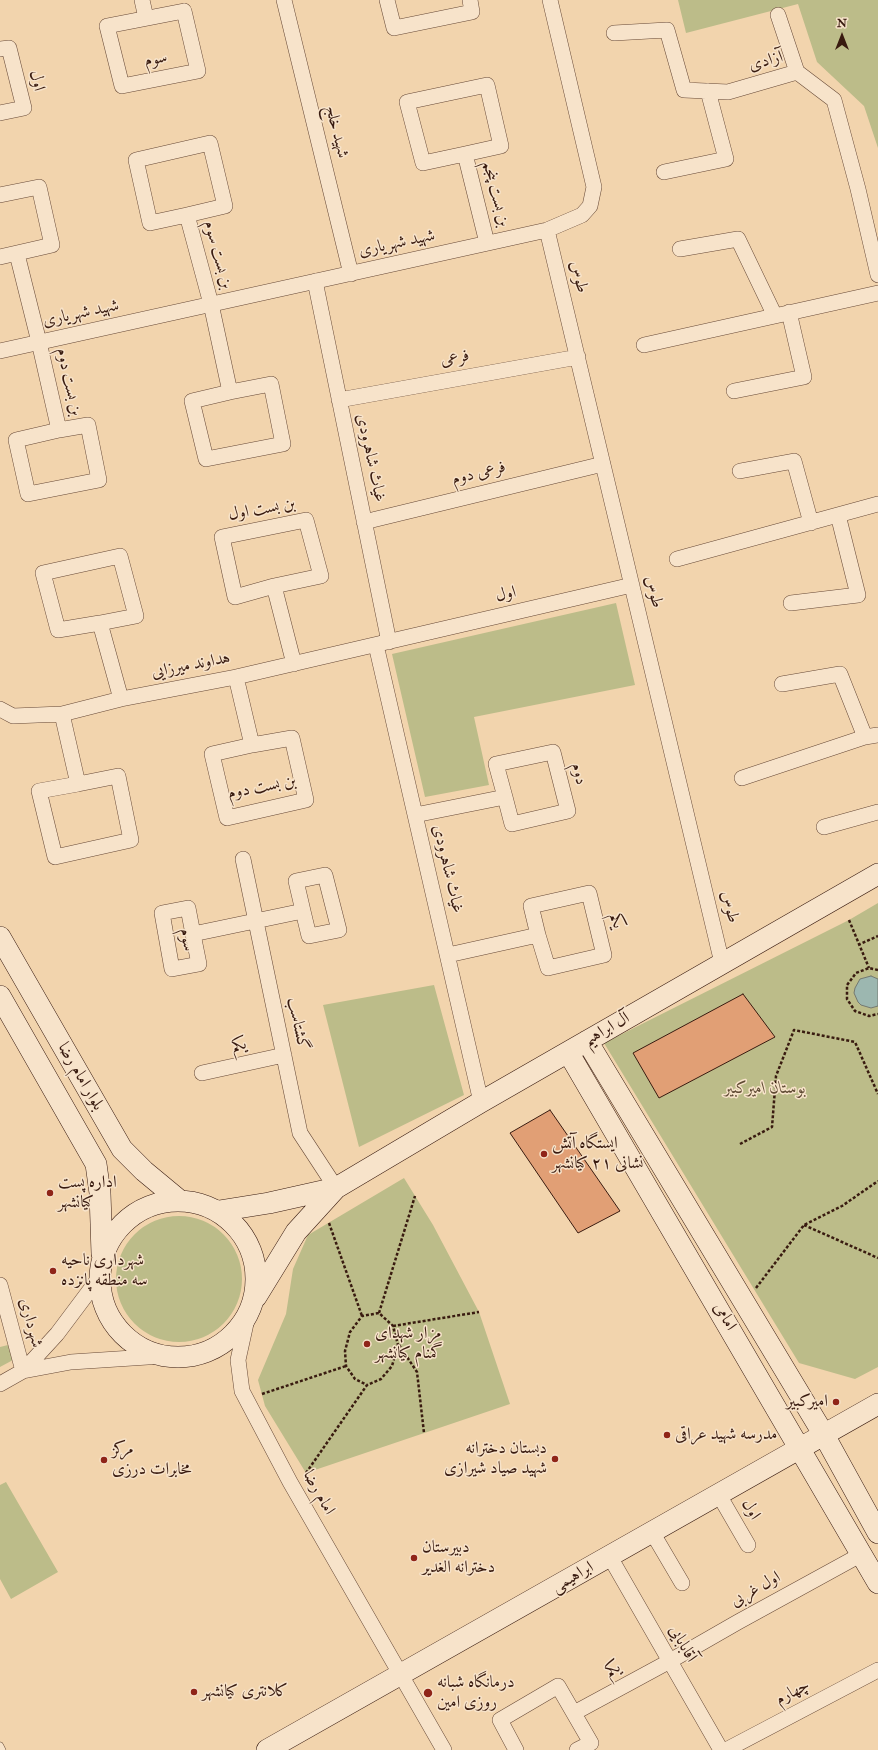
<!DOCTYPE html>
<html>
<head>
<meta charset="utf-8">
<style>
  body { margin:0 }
  #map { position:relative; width:878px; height:1750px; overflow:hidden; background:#f2d4ad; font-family:"IM FELL Double Pica",serif }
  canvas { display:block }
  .north { position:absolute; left:822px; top:16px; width:40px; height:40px; -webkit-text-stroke:3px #f7e3ca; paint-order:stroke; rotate:0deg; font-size:11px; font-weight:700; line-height:16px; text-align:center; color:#391b10 }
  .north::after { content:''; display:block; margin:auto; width:14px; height:18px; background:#391b10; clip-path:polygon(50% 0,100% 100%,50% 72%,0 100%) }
</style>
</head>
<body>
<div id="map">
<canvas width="878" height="1750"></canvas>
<div class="north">N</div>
</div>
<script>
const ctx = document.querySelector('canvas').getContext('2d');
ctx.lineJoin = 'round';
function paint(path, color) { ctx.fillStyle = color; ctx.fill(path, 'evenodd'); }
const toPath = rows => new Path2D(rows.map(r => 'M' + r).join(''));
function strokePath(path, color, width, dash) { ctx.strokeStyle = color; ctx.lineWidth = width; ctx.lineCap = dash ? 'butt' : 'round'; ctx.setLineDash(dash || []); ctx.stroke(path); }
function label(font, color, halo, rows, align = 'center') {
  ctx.font = font + ' "IM FELL Double Pica",Amiri,serif'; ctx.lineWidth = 3; ctx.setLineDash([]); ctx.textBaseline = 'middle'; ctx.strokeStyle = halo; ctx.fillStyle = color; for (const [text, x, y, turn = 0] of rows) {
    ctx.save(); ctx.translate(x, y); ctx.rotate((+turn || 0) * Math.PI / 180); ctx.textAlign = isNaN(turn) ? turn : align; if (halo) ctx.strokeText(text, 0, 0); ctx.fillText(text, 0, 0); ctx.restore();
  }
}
paint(toPath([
  [678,0,878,0,878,148,864,106,817,62,798,4,686,33],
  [616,603,635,685,474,717,489,785,425,797,392,654],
  [878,903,878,1367,855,1379,799,1363,604,1043,849,920],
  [434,985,464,1095,359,1147,323,1005],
  [404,1178,433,1225,479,1312,510,1404,306,1473,265,1406,258,1380,286,1314,293,1269,308,1235],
  '116 1279a63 63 0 1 1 126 0a63 63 0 1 1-126 0Z',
  [8,1345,13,1360,0,1367,0,1347],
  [6,1482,58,1572,11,1599,0,1579,0,1485]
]), '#bcbc89');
const water = toPath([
  [871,976,878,979,878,1006,871,1008,861,1005,858,1002,854,993,855,988,860,979,871,976]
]);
paint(water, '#9cb7b0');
strokePath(water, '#747970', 1);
const building = toPath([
  [743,994,775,1037,659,1098,633,1053,743,994],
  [550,1110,620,1211,578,1233,510,1133,550,1110]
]);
paint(building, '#e19f75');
strokePath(building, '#391b10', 1);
const service = toPath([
  [0,1746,2,1750]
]);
const minor = toPath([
  [142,0,146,18],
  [284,0,351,274],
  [387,0,394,28,472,12,470,0],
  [184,11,198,71,122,86,107,26,184,11],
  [778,15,797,72],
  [614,33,667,30,684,90,728,92,797,72,834,100,858,189,878,275],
  [0,49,9,48,24,108,0,113],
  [465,154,501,146,487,85,407,102,423,163,465,154,487,243],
  [664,172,726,159,708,91],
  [0,195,39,187,52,245,0,257],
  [187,215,150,223,136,160,210,143,225,206,187,215,211,304,230,392,271,384,283,444,206,459,192,401,230,392],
  [547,230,722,963],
  [680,249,738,239,775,316],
  [17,254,39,342,59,430,88,425,99,480,28,494,16,440,59,430],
  [315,281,389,642],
  [644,345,878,293],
  [0,351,547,230,582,215,590,206,594,187,550,0],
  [734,391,804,377,789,312],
  [339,400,578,357],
  [740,471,794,461,811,523],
  [364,522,603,464],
  [677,559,878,504],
  [274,586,235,597,222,537,306,520,321,576,274,586,294,664],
  [791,603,858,595,838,515],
  [100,623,58,630,43,573,120,556,136,616,100,623,121,699],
  [376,645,481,1102],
  [236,677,252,745,212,754,227,818,306,800,292,738,252,745],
  [782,684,840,674,865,737],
  [0,709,13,716,62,714,121,699,236,677,632,585],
  [62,714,78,784,39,791,55,857,131,840,118,776,78,784],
  [742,778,865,737,878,735],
  [415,815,505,797,496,764,553,752,568,811,512,824,505,797],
  [824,827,878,812],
  [243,859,300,1133,336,1188],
  [193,934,199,964,172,969,162,913,188,908,193,934,303,911,296,881,325,875,339,930,309,936,303,911],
  [448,955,538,935,531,906,589,893,604,955,548,968,538,935],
  [202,1073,284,1055],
  [99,1278,57,1334,23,1371,71,1362,163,1356],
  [0,1285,23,1371,0,1384],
  [247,1319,238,1360,242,1391,290,1482,444,1750],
  [719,1495,748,1545],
  [652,1532,682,1583],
  [610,1557,721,1750],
  [574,1713,670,1661,738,1622,862,1554],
  [516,1750,500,1720,558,1686,591,1743,577,1750],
  [726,1750,878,1670]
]);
const secondary = toPath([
  [0,937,122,1149,144,1171,179,1200],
  [0,996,96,1164,100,1193,102,1254],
  [587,1041,824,1435,878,1533],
  [568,1052,878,1583],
  [336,1188,481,1102,878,874],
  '100 1279a78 78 0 1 1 156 0a78 78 0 1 1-156 0Z',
  [219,1211,269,1203,336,1188,296,1232,256,1297],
  [267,1750,878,1404]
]);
strokePath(service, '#674937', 8);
strokePath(minor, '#674937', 16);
strokePath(secondary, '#391b10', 22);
strokePath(toPath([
  [849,920,869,968],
  [858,945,878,936],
  [878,970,869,968,856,973,847,985,847,999,855,1011,869,1016,878,1014],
  [740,1144,772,1127,776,1076,794,1030,855,1042,878,1094],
  [329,1223,362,1316],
  [804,1225,878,1258],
  [756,1288,804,1225,842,1206,878,1181],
  [379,1313,415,1196],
  [393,1326,479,1312],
  [399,1345,417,1372,424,1433],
  [262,1394,346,1366],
  [306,1473,367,1385,355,1379,346,1366,345,1351,350,1332,362,1316,379,1313,393,1326,398,1345,392,1366,381,1379,367,1385]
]), '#391b10', 2.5, [3, 2]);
strokePath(service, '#f7e3ca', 7);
strokePath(minor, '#f7e3ca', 15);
strokePath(secondary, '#f7e3ca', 21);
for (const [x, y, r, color] of [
  [544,1154,4,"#8f2418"],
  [50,1193,4,"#8f2418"],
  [53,1271,4,"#8f2418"],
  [367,1344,4,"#8f2418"],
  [836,1402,4,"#8f2418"],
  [667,1435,4,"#8f2418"],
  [555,1459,4,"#8f2418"],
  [104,1460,4,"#8f2418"],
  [414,1558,4,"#8f2418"],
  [194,1692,4,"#8f2418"],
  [428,1693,5,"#8f2418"]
]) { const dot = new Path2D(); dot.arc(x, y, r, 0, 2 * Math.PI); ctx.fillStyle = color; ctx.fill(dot); strokePath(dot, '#f7e3ca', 1.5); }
label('17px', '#391b10', '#f7e3ca', [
  ["سوم",156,60,-11],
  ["آزادی",766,62,-16],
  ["اول",36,81,76],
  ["شهید خلج",336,132,76],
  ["بن بست پنجم",495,194,76],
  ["شهید شهریاری",397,244,-12],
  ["بن بست سوم",217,255,75],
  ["طوس",578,277,77],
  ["شهید شهریاری",81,314,-12],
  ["فرعی",455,359,-11],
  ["بن بست دوم",68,382,78],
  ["غیاث شاهرودی",370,458,78],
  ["فرعی دوم",479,474,-14],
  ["بن بست اول",262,510,-10],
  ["طوس",653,592,77],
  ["اول",506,595,-13],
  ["هداوند میرزایی",191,666,-11],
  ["دوم",578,774,76],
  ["بن بست دوم",262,788,-11],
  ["غیاث شاهرودی",447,869,77],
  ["طوس",729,907,77],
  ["یکم",616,921,76],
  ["سوم",186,940,79],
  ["گشتاسب",297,1024,78],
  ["آل ابراهیم",607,1030,-30],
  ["یکم",239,1046,-13],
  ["بلوار امام رضا",80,1077,60],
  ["امامی",724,1317,60],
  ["شهرداری",30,1323,75],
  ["امام رضا",318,1493,61],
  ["اول",750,1510,60],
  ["ابراهیمی",573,1578,-30],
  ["اول غربی",756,1590,-29],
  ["آقابابایی",682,1644,60],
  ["یکم",613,1670,-28],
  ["چهارم",793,1693,-28]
]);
label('italic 17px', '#604b34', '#f7e3ca', [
  ["بوستان امیرکبیر",765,1089]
]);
label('17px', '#391b10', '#f7e3ca', [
  ["ایستگاه آتش",552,1144],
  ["نشانی ۲۱ کیانشهر",552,1164],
  ["اداره پست",58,1183],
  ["کیانشهر",58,1203],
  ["شهرداری ناحیه",61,1261],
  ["سه منطقه پانزده",61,1281],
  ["مزار شهدای",375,1334],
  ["گمنام کیانشهر",375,1354],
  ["امیرکبیر",828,1402,"right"],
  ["مدرسه شهید عراقی",675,1435],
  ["دبستان دخترانه",547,1449,"right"],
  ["شهید صیاد شیرازی",547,1469,"right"],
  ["مرکز",112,1450],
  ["مخابرات درزی",112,1470],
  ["دبیرستان",422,1548],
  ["دخترانه الغدیر",422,1568],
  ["درمانگاه شبانه",437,1683],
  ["روزی امین",437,1703],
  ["کلانتری کیانشهر",202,1692]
], 'left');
</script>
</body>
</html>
